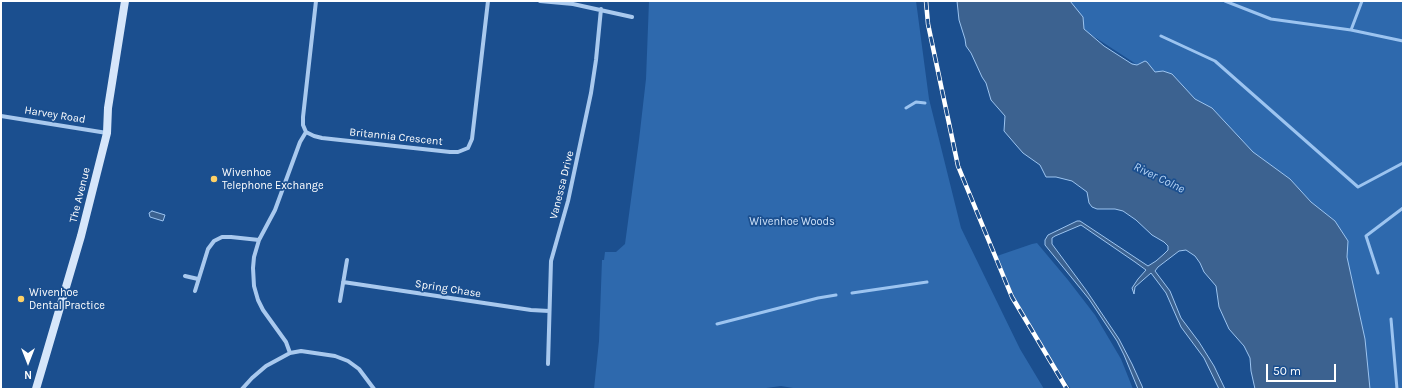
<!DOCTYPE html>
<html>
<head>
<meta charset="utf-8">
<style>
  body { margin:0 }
  #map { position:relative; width:1404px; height:390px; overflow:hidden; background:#1b4f8f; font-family:Karla,sans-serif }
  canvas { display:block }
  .frame { position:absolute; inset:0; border:2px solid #fff; pointer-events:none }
  .north { position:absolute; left:8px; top:342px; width:40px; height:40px; -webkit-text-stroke:3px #1b4f8f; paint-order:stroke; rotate:180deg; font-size:11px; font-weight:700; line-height:16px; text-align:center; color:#fff }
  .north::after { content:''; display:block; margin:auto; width:14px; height:18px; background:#fff; clip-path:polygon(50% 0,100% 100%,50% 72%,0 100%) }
  .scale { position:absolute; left:1266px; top:364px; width:70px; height:18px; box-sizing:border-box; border:2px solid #fff; border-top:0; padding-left:5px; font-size:12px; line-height:14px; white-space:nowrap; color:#fff; -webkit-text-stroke:3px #1b4f8f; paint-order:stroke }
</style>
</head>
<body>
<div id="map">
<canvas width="1404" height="390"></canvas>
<div class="frame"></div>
<div class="north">N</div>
<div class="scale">50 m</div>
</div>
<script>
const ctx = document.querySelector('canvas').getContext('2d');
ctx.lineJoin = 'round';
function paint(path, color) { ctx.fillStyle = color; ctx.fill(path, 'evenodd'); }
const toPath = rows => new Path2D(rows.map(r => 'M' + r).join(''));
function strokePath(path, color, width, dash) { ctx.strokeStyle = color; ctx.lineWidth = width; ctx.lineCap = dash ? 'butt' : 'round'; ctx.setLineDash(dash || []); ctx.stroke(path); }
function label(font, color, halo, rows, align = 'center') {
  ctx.font = font + ' Karla,sans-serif'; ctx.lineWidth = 3.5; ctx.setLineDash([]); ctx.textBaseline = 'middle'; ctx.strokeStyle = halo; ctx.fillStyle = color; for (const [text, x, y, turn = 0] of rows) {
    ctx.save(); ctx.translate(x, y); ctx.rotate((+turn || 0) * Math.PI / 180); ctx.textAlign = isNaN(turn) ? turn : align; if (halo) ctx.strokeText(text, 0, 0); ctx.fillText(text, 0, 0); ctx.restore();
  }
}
paint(toPath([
  [649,1,916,1,929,99,961,228,1020,349,1044,389,799,389,781,386,759,389,594,389,599,341,602,260,604,260,605,252,616,252,625,244,639,140,646,79],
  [1023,1,1403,1,1403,389,1318,389],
  [1090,34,1136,64,1128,62,1104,46],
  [1037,243,1068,280,1095,315,1121,359,1133,389,1071,389,1051,360,1021,312,997,256,1032,244]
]), '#2e69ad');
const water = toPath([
  [957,1,1070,1,1083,17,1084,29,1104,46,1132,64,1137,65,1145,61,1147,62,1155,72,1163,71,1172,74,1195,99,1212,108,1253,152,1290,179,1311,202,1335,221,1348,241,1347,257,1365,339,1370,389,1255,389,1251,371,1250,358,1244,346,1229,329,1219,307,1216,286,1204,272,1200,263,1195,256,1186,250,1179,251,1158,267,1155,271,1170,291,1181,318,1199,342,1214,366,1225,389,1219,389,1204,358,1181,327,1166,293,1151,273,1135,287,1134,294,1132,288,1138,279,1146,270,1135,262,1081,225,1055,236,1052,238,1052,244,1086,290,1119,339,1132,364,1142,386,1143,389,1138,389,1124,355,1117,341,1089,299,1045,245,1045,240,1048,235,1077,221,1080,221,1148,266,1156,261,1164,254,1168,250,1168,246,1164,242,1152,235,1136,220,1123,211,1115,209,1097,209,1092,207,1089,203,1087,192,1072,181,1056,177,1046,177,1040,165,1023,153,1016,145,1004,131,1005,116,991,100,986,83,982,77,971,53,966,46,965,39,959,20,957,1],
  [152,211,165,215,163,221,150,217,149,213,152,211]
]);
paint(water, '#3c6290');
strokePath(water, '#9cc4f0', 1);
strokePath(toPath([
  [1225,1,1271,19,1351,30,1403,41],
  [1351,30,1362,1],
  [1161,36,1215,61,1358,187,1403,163],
  [906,108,916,102,925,103],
  [1378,273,1366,236,1403,208],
  [852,293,927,282],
  [1391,319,1397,389],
  [717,324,818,298,836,295]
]), '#9cc4f0', 3);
strokePath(toPath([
  [316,1,303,117,303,125,306,132,314,136,322,138,450,152,458,152,468,148,472,139,488,1],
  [540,1,573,4,632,17],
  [1,116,107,133],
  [185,276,198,279],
  [343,282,531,310,549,311],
  [195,291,208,249,214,241,222,237,231,237,259,240],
  [340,301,347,260],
  [290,353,286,342,263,310,258,300,254,286,253,268,254,257,259,240,275,210,300,142,306,132],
  [548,364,551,261,568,201,591,93,596,60,601,9],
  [242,389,252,378,266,366,290,353,301,351,335,356,348,361,359,369,374,389]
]), '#a9c9ee', 4);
strokePath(toPath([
  [36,389,81,236,107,133,108,108,125,1]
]), '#d6e6fa', 8);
const rail = toPath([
  [926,1,928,24,958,166,1012,297,1067,389]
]);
strokePath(rail, '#fff', 4.5);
strokePath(rail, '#1b4f8f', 3, [9]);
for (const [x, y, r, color] of [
  [214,179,4,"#ffd166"],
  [21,299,4,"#ffd166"]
]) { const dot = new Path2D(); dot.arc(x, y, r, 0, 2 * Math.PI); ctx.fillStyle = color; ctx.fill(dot); strokePath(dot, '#1b4f8f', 1.5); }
label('11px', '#fff', '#1b4f8f', [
  ["Harvey Road",55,115,9],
  ["Britannia Crescent",396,137,6],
  ["Vanessa Drive",562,185,-76],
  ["The Avenue",80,195,-76],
  ["Spring Chase",448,289,9]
]);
label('11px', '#fff', '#1b4f8f', [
  ["Wivenhoe",222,173],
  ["Telephone Exchange",222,186],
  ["Wivenhoe",29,293],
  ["Dental Practice",29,306]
], 'left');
label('11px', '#cfe3fa', '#1b4f8f', [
  ["Wivenhoe Woods",792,222]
]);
label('italic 12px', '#b5d3f5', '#1b4f8f', [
  ["River Colne",1159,178,26]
]);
</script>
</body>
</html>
